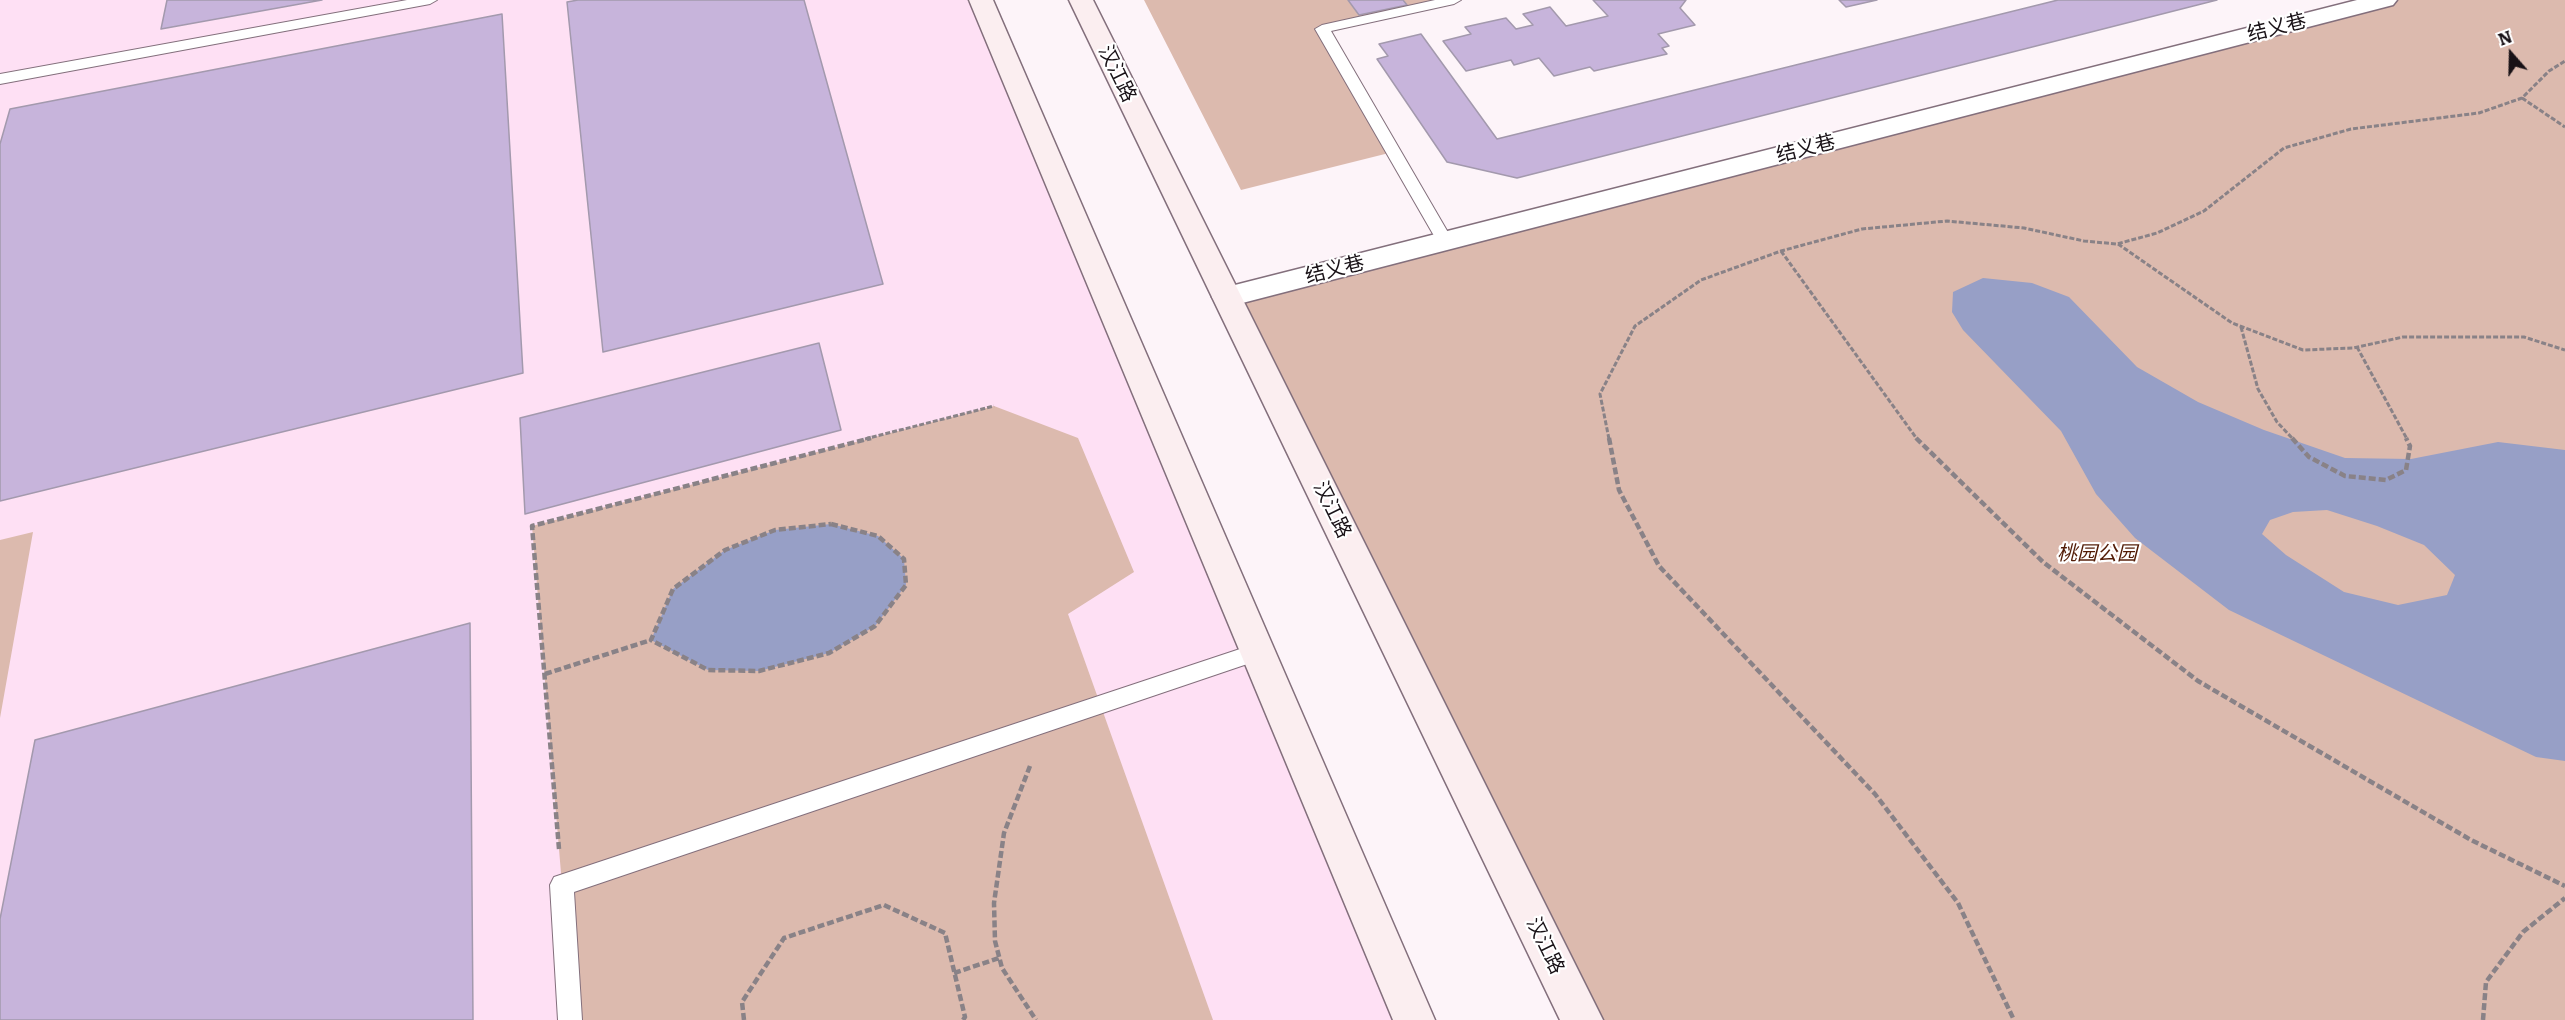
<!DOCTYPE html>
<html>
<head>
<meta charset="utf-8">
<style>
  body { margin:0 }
  #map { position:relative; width:2565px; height:1020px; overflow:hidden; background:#fdf4f9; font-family:Literata,serif }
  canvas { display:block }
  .north { position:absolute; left:2481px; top:24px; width:60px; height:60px; -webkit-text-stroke:4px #fff; paint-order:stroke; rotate:340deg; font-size:16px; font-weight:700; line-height:24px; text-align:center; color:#181116 }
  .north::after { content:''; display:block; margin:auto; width:21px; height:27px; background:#181116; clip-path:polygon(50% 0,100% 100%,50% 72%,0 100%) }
</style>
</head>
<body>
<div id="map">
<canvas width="2565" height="1020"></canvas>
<div class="north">N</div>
</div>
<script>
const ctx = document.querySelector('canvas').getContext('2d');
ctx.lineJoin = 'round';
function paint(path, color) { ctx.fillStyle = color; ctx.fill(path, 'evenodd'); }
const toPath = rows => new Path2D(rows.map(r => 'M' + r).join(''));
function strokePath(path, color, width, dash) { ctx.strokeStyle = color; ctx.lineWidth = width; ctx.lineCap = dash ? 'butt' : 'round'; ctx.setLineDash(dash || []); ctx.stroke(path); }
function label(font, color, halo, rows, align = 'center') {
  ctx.font = font + ' Literata,"Noto Sans SC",serif'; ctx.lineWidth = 4.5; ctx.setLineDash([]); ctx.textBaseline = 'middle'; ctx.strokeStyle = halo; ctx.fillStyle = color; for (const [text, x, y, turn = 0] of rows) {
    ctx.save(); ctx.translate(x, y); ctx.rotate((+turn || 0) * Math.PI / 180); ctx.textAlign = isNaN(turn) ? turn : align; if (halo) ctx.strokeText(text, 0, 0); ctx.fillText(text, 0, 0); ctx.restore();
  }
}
paint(toPath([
  [0,0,981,0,1414,1020,0,1020]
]), '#fee0f4');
paint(toPath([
  [1144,0,1455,0,1322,30,1393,152,1241,190],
  [2385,0,2565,0,2565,1020,1582,1020,1227,297],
  [994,406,1078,438,1134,572,1068,614,1213,1020,570,1020,562,885,532,526],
  [33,532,0,718,0,540]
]), '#dcbaae');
paint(toPath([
  [1983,278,2032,283,2069,297,2137,367,2198,402,2264,430,2345,458,2411,459,2498,442,2565,450,2565,761,2536,757,2229,610,2135,538,2096,494,2061,431,1963,330,1952,312,1953,292],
  [2327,510,2377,526,2424,545,2455,575,2447,595,2398,605,2344,592,2286,555,2262,534,2270,520,2293,512],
  [831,524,878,536,904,559,906,585,875,626,829,653,759,671,708,670,651,640,673,589,725,550,775,530]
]), '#979fc6');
const building = toPath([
  [167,0,322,0,161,29,167,0],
  [578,0,804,0,883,284,603,352,567,2,578,0],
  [1348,0,1403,0,1407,5,1359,15,1348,0],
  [1593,0,1686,0,1680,8,1695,25,1658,34,1669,46,1662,48,1667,54,1594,71,1590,67,1554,76,1539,58,1514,65,1511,60,1466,71,1443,41,1471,34,1465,27,1506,18,1516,29,1533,25,1523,14,1550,7,1566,26,1608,16,1593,0],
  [1839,0,1877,0,1846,7,1839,0],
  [2058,0,2217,0,1517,178,1447,162,1377,59,1388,56,1379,44,1421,34,1497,139,2058,0],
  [502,14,523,373,0,501,0,144,10,109,502,14],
  [819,343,841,430,525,514,520,418,819,343],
  [470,623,473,1020,0,1020,0,919,35,740,470,623]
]);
paint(building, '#c7b4db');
strokePath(building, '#a399ad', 1.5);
const lane = toPath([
  [407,0,437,0,430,4,0,84,0,74,407,0],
  [1435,0,1461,0,1454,4,1331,31,1453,241,1445,247,1437,241,1315,29,1322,25,1435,0],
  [1258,643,1265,646,1268,652,1265,658,574,892,582,1020,558,1020,550,885,554,877,1258,643]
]);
const street = toPath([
  [2357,0,2397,0,2393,5,1227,307,1217,304,1212,297,1217,290,1227,287,2357,0]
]);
const secondary = toPath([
  [969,0,993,0,1435,1020,1393,1020,969,0],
  [1069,0,1093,0,1603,1020,1560,1020,1069,0]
]);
strokePath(lane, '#836f7c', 2);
strokePath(street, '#836f7c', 3);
strokePath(secondary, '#836f7c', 3);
strokePath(toPath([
  [2522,98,2565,127],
  [2118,244,2232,323,2303,350,2353,348,2403,337,2524,337,2565,350],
  [1781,251,1917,439],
  [2241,327,2258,389,2277,422,2293,439],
  [2357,347,2407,439],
  [865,439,994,406],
  [1609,439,1600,394,1635,326,1701,280,1781,251,1862,229,1947,221,2024,228,2084,241,2117,244,2157,233,2204,211,2284,148,2351,129,2479,113,2522,98,2549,71,2565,61]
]), '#898287', 3, [5, 2]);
strokePath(toPath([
  [1609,438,1619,490,1659,566,1875,794,1958,903,2014,1020],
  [1916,438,2043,562,2198,681,2471,840,2565,886],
  [2292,438,2309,457,2345,476,2386,480,2406,470,2410,446,2406,438],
  [831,524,878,536,904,559,906,585,875,626,829,653,759,671,708,670,651,640,673,589,725,550,775,530,831,524],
  [545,674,651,640],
  [1030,766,1004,833,994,903,995,941,1002,968,1036,1020],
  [559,849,532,526,871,438],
  [954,973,999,958],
  [744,1020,742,1002,784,938,884,905,945,933,965,1017,963,1020],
  [2483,1020,2486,982,2523,932,2565,898]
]), '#898287', 4.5, [7, 3]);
paint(lane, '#fff');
paint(street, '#fff');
paint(secondary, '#fbeef0');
label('20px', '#181116', '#fff', [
  ["结义巷",2277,28,-14],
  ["汉江路",1117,74,64],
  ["结义巷",1806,149,-14],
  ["结义巷",1335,270,-14],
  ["汉江路",1332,510,64],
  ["汉江路",1545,946,64]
]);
label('italic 20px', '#521c06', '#fff', [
  ["桃园公园",2097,554]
]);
</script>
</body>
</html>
